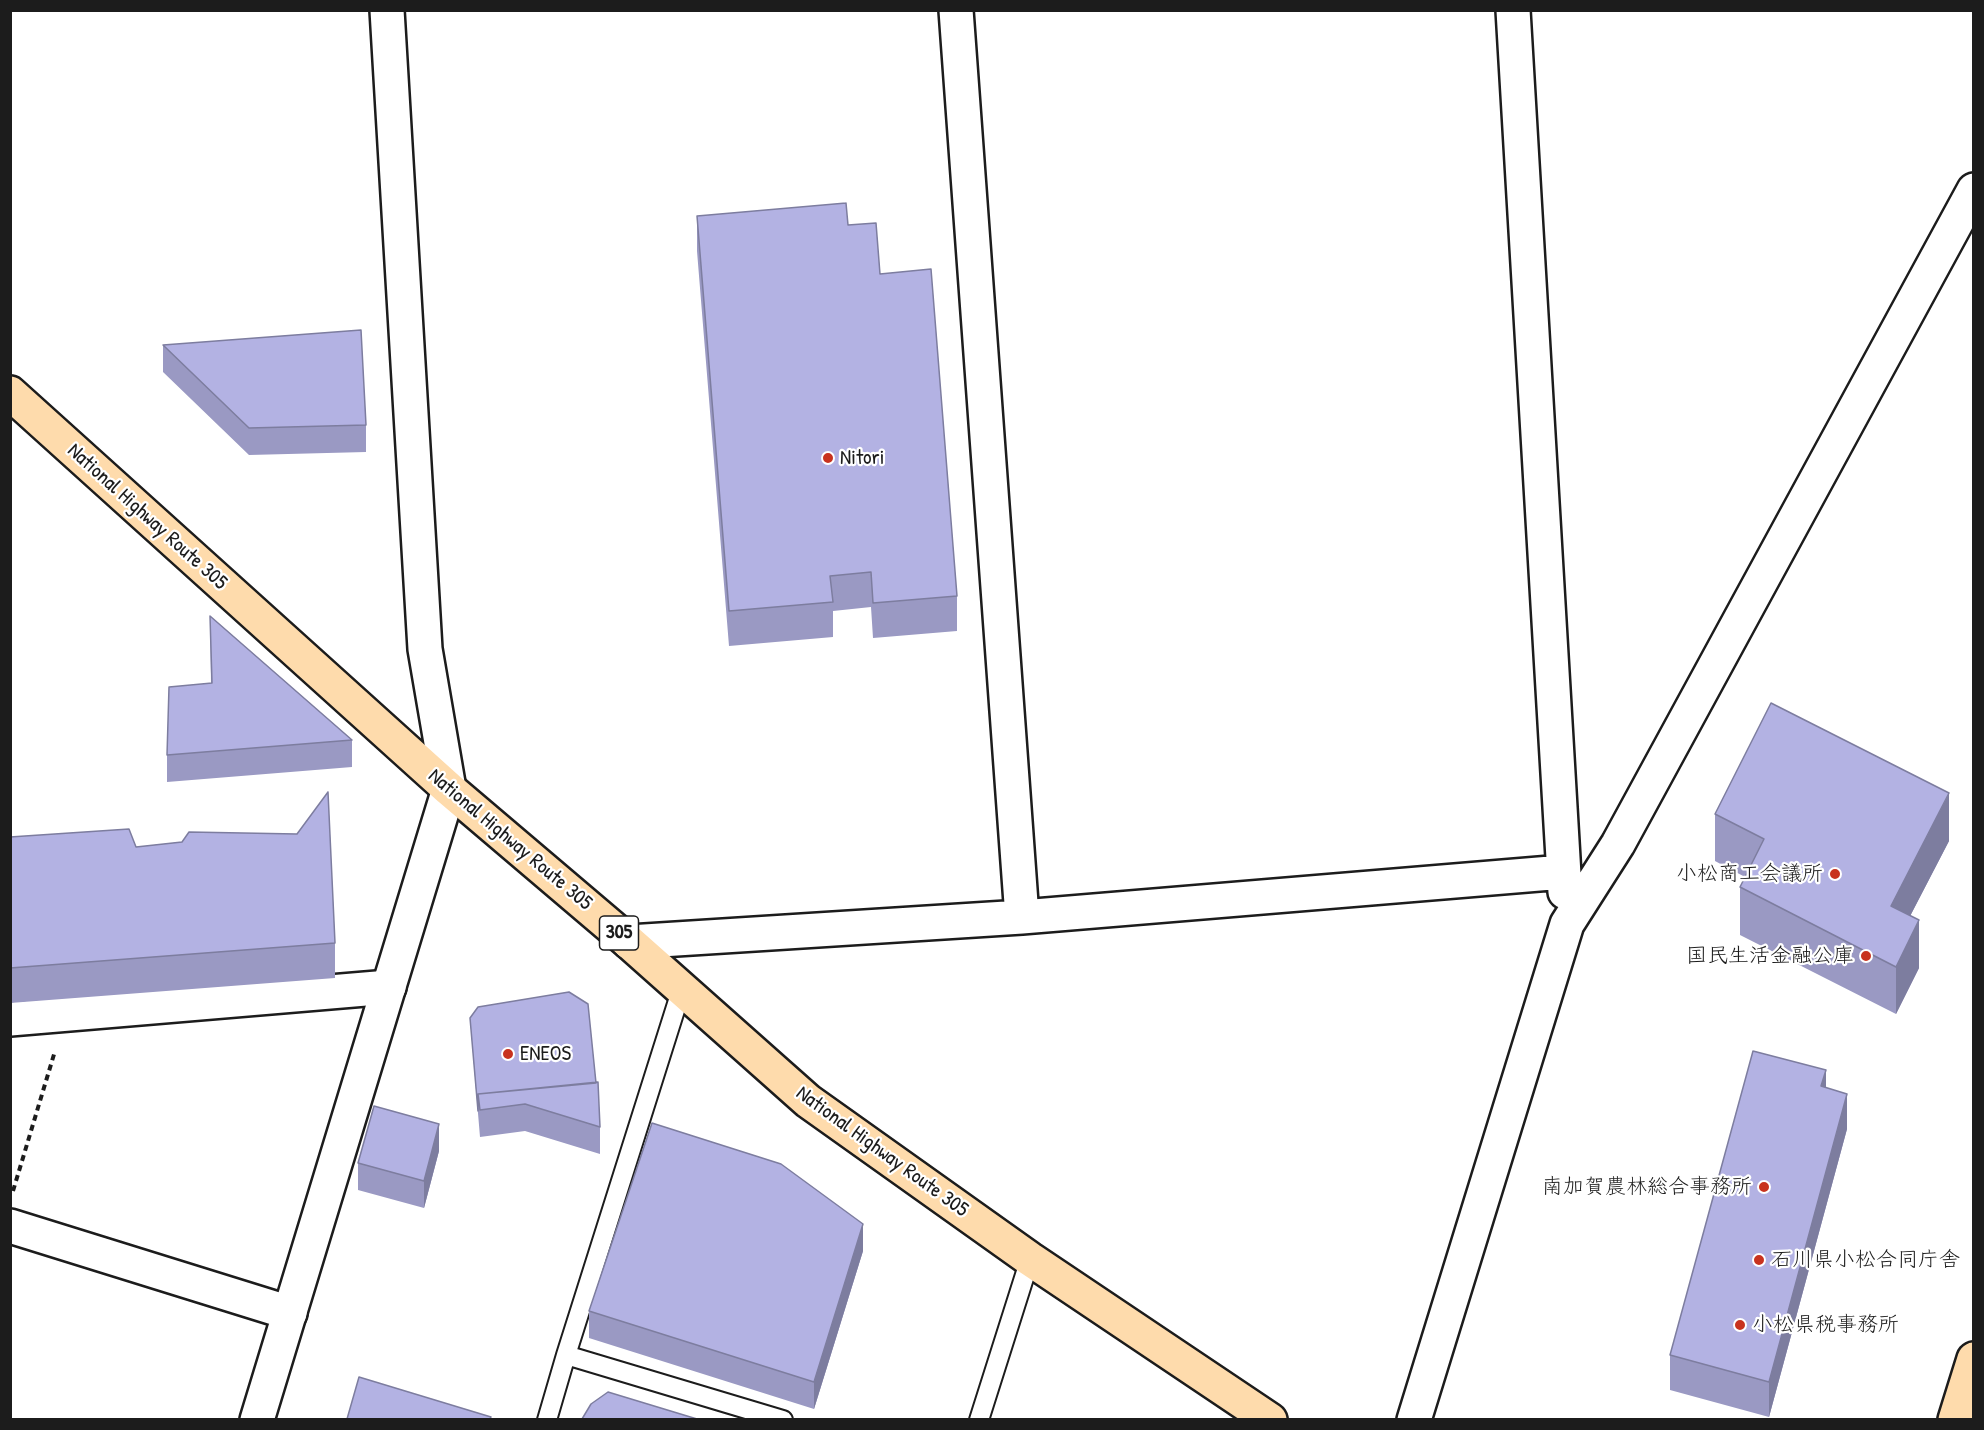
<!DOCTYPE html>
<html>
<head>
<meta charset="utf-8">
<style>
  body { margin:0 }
  #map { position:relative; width:1984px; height:1430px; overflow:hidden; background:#fff; font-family:"Patrick Hand",sans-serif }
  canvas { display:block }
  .frame { position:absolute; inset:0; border:12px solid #1c1c1c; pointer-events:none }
</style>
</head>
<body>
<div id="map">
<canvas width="1984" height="1430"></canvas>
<div class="frame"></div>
</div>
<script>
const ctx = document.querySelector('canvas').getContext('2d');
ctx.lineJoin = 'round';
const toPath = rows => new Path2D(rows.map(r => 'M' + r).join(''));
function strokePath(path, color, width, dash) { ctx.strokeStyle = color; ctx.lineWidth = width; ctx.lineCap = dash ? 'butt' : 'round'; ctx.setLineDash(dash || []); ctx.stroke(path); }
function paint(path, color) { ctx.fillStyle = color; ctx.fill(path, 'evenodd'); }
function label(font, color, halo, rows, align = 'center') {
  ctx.font = font + ' "Patrick Hand","Klee One",sans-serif'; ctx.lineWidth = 4.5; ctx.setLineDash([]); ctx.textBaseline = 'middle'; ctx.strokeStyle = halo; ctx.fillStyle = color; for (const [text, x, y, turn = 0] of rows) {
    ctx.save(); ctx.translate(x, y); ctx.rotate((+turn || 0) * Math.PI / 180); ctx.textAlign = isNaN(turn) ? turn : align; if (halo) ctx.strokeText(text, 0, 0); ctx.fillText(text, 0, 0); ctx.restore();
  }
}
const lane = toPath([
  [566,1355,682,988],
  [547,1420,566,1355,783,1420],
  [979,1420,1030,1259]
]);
const street = toPath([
  [387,10,425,649,449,789],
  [956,10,1022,917],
  [1513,10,1565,892],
  [629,942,1022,917,1563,872],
  [10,1019,389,987],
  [10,1226,290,1313],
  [1414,1420,1567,924,1618,844,1974,190]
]);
const secondary = toPath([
  [257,1420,449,789]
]);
const highway = toPath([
  [10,393,449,789,629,942,808,1101,1030,1259,1270,1420],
  [1955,1420,1974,1359]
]);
strokePath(lane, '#1c1c1c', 22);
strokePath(street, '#1c1c1c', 38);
strokePath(secondary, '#1c1c1c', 38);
strokePath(highway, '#1c1c1c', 38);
strokePath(toPath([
  [13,1191,55,1051]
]), '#1c1c1c', 4, [6, 4.5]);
strokePath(lane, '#fff', 18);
strokePath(street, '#fff', 33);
strokePath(secondary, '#fff', 33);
strokePath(highway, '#fedbac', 33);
paint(toPath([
  [697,216,848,225,880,274,957,596,957,631,873,638,871,607,833,611,833,637,729,646,697,251],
  [163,345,366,425,366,452,249,455,163,372],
  [210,616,352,740,352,767,167,782,167,755,211,683],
  [1715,814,1949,841,1910,916,1919,968,1896,1014,1740,935,1740,887,1745,877,1715,861],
  [10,837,136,847,182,842,335,943,335,978,10,1003],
  [470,1018,600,1127,600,1154,525,1131,480,1137],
  [1826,1088,1847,1129,1769,1417,1670,1390,1670,1355],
  [439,1151,424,1208,358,1190,358,1163],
  [863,1251,814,1409,589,1338,589,1311]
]), '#9a99c3');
paint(toPath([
  [1949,793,1949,841,1891,953,1891,906],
  [1919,920,1919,968,1896,1014,1896,967],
  [1826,1070,1826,1105,1821,1086],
  [1847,1094,1847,1129,1769,1417,1769,1382],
  [439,1124,439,1151,424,1208,424,1181],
  [863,1224,863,1251,814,1409,814,1382]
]), '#7d7d9f');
const building = toPath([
  [846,203,848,225,876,223,880,274,931,269,957,596,873,603,871,572,830,576,833,602,729,611,697,216,846,203],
  [361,330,366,425,249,428,163,345,361,330],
  [210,616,352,740,167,755,169,687,212,683,210,616],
  [1771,703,1949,793,1891,906,1919,920,1896,967,1740,887,1764,839,1715,814,1771,703],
  [328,792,335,943,10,968,10,837,129,829,136,847,182,842,189,832,297,834,328,792],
  [569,992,588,1004,596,1083,478,1094,478,1111,470,1018,478,1007,569,992],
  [1753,1051,1826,1070,1821,1086,1847,1094,1769,1382,1670,1355,1753,1051],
  [598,1082,600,1127,525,1104,480,1110,478,1094,598,1082],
  [374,1106,439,1124,424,1181,358,1163,374,1106],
  [652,1123,781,1164,863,1224,814,1382,589,1311,652,1123],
  [359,1377,491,1417,490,1419,347,1419,359,1377],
  [608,1392,697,1419,582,1419,591,1404,608,1392]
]);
paint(building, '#b3b2e3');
strokePath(building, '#7d7d9f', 1.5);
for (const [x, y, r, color] of [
  [828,458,6,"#c8321e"],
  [1835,874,6,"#c8321e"],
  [1866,956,6,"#c8321e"],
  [508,1054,6,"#c8321e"],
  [1764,1187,6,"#c8321e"],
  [1759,1260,6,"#c8321e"],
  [1740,1325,6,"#c8321e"]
]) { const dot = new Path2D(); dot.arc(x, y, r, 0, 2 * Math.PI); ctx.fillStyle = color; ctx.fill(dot); strokePath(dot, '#fff', 2); }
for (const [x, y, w] of [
  [619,933,39]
]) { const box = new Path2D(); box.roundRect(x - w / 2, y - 17, w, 34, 4.5); ctx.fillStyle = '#fff'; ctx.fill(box); strokePath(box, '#1c1c1c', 1.5); }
label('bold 20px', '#1c1c1c', null, [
  ["305",619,933]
]);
label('21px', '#1c1c1c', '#fff', [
  ["Nitori",840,458],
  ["小松商工会議所",1823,874,"right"],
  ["国民生活金融公庫",1854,956,"right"],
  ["ENEOS",520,1054],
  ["南加賀農林総合事務所",1752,1187,"right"],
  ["石川県小松合同庁舎",1771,1260],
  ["小松県税事務所",1752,1325]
], 'left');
label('21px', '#1c1c1c', '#fff', [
  ["National Highway Route 305",147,517,42],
  ["National Highway Route 305",510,840,40],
  ["National Highway Route 305",882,1152,36]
]);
</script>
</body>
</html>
